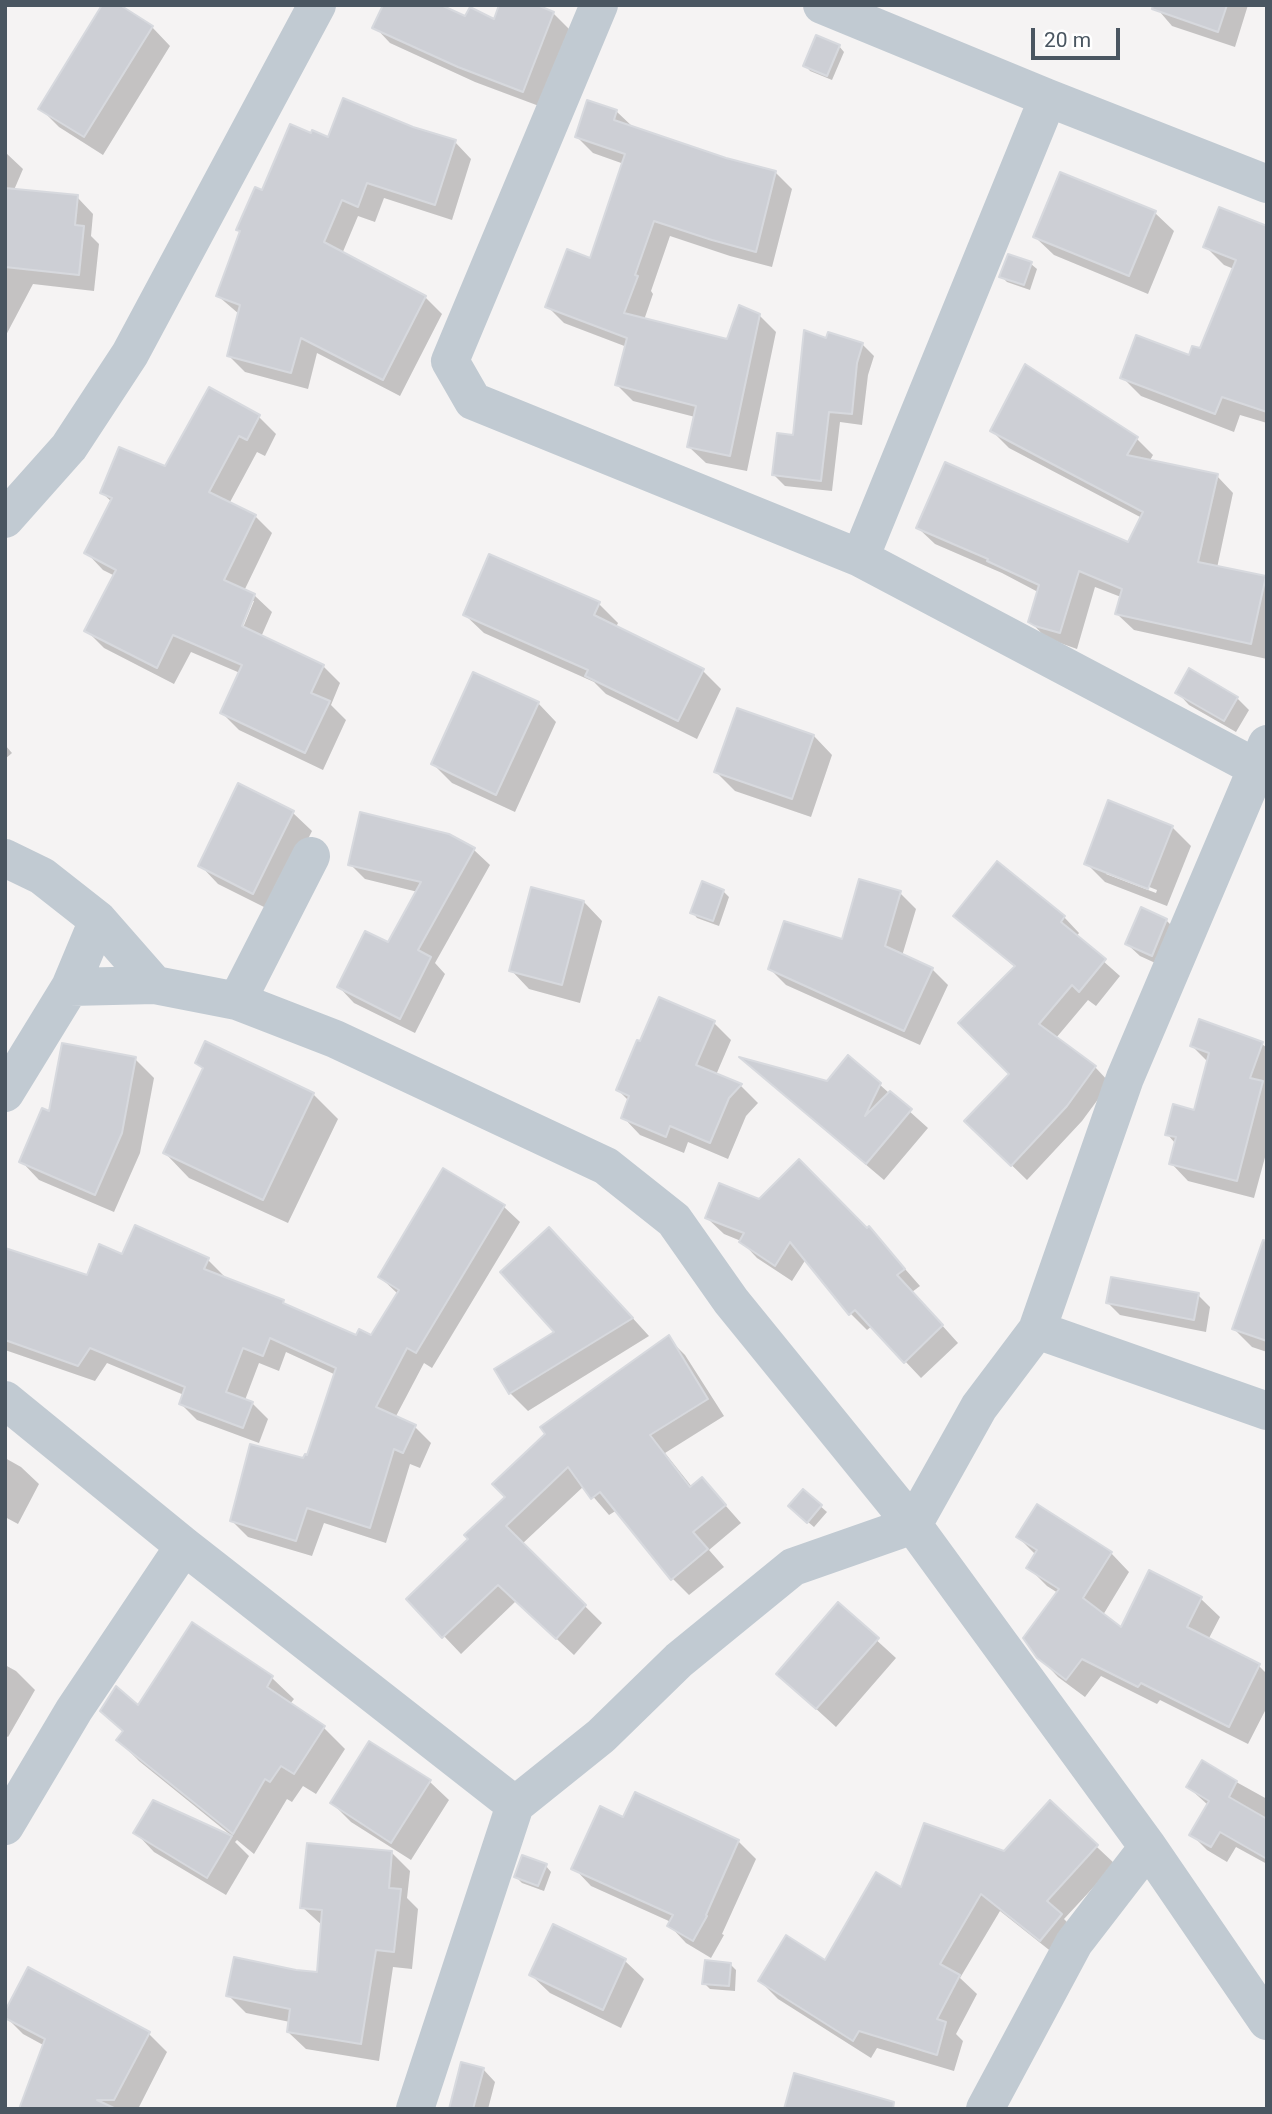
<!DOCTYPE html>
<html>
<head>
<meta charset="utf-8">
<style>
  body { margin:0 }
  #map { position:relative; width:1272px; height:2114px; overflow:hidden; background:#f5f3f3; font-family:Roboto,sans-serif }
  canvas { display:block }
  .frame { position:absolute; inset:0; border:7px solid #4a5661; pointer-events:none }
  .scale { position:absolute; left:1031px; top:28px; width:89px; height:32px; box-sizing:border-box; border:4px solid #4a5661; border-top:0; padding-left:9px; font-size:21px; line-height:24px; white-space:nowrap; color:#4a5661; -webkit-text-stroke:5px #fff; paint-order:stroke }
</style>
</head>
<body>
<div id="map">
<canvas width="1272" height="2114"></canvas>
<div class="frame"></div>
<div class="scale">20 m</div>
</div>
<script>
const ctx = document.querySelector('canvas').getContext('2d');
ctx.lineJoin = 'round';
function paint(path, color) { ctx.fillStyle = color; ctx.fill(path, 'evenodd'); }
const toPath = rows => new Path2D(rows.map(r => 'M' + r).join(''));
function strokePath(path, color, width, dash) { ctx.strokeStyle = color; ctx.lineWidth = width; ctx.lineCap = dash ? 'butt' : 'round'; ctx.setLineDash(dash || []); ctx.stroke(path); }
paint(toPath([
  [1154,5,1248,5,1235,47,1172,26],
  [553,13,569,29,539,106,475,82,390,43,375,27,466,18,495,22],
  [152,27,170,46,103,155,59,127,41,109],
  [839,46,844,52,832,80,810,71,805,65],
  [616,111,634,128,725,160,776,173,792,189,772,267,730,256,670,236,651,291,653,294,644,320,728,341,759,315,776,332,747,471,706,463,689,447,695,417,633,401,617,385,627,347,564,323,547,306,591,260,624,164,593,153,577,137],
  [412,128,455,142,471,159,452,220,384,198,375,222,358,216,342,254,425,297,442,314,400,396,317,353,308,389,245,372,229,356,239,314,218,296,242,233,238,229,263,193,329,139],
  [5,152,23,169,14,190,77,197,93,214,91,236,99,244,94,291,33,284,5,337],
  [1155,213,1174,231,1148,294,1054,255,1035,237],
  [1267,228,1267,423,1240,415,1234,432,1141,396,1122,377,1190,357,1201,350,1234,269,1224,265,1205,246],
  [1031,264,1037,269,1030,290,1007,282,1001,276],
  [827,340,862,344,874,356,868,375,862,425,840,422,832,491,785,486,774,475,795,437],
  [259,417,276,434,265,456,257,452,229,504,255,516,272,533,244,591,254,595,272,612,261,637,323,666,340,683,331,705,346,720,323,770,239,730,222,713,240,673,191,652,174,684,104,648,86,630,115,576,103,570,86,552,112,502,102,493,166,469],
  [250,601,254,601,240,635,237,633],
  [992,431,1137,439,1153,455,1149,462,1217,476,1233,493,1217,568,1267,580,1267,659,1134,630,1117,614,1121,597,1095,587,1077,649,1046,638,1030,621,1038,592,1002,573,935,544,918,528,1129,544,1142,518,1009,448],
  [599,604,618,623,616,627,703,671,721,689,697,739,606,694,594,682,484,633,465,615],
  [1177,692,1237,698,1249,710,1236,732,1189,705],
  [538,703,556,722,515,812,452,783,433,764],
  [814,736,832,755,811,817,735,791,716,772],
  [5,745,12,753,5,759],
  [293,813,312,831,272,911,218,884,200,865],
  [1172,827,1191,846,1167,906,1105,882,1086,863],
  [1106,870,1157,890,1156,893,1106,874],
  [448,835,474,850,490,865,435,963,445,974,415,1033,354,1003,339,987,389,945,418,892,365,879,350,864],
  [723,891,729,897,719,926,697,918,692,912],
  [900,893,916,909,902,956,932,969,948,985,920,1045,786,985,770,969,843,941],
  [584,902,602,921,580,1003,529,989,511,970],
  [955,916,1064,917,1079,933,1076,937,1120,976,1096,1006,1088,1000,1056,1038,1095,1067,1110,1083,1082,1121,1027,1180,966,1121,1011,1073,1016,968],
  [1166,920,1179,933,1164,967,1140,956,1127,944],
  [714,1023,731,1040,716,1075,741,1086,758,1103,746,1116,728,1159,688,1142,684,1153,640,1135,623,1117,629,1101,618,1090],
  [1262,1044,1267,1048,1267,1150,1254,1198,1188,1181,1171,1163,1176,1144,1167,1134,1196,1112,1208,1062,1192,1046],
  [135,1059,154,1078,140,1153,114,1212,39,1180,21,1161,50,1114],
  [197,1063,313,1094,338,1119,288,1223,189,1178,165,1153,204,1070],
  [759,1074,827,1083,879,1084,928,1128,884,1180],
  [759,1201,867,1230,869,1228,920,1286,912,1292,958,1343,921,1378,872,1326,867,1330,851,1314,806,1259,792,1281,757,1258,741,1241,724,1234,707,1218],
  [503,1206,520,1222,432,1368,424,1363,395,1418,415,1427,431,1443,420,1468,410,1464,386,1543,324,1523,312,1556,248,1537,232,1521,309,1457,336,1375,286,1352,279,1371,259,1363,245,1400,252,1403,268,1419,259,1443,197,1420,181,1404,184,1395,107,1363,95,1381,5,1350,5,1250,88,1277,123,1256,208,1260,224,1276,223,1278,283,1302,288,1307,357,1337,372,1337,398,1294,380,1277],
  [1267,1234,1267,1352,1252,1347,1234,1329],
  [567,1246,649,1336,528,1411,510,1393,557,1332],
  [1198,1295,1210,1307,1206,1332,1120,1315,1108,1303],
  [668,1338,685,1355,724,1416,665,1453,692,1487,702,1479,741,1523,709,1550,724,1567,689,1595,672,1578,617,1510,609,1515,584,1486,522,1544,602,1623,574,1655,516,1601,461,1654,444,1636,470,1539],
  [5,1458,21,1467,39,1484,18,1524,5,1517],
  [803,1491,827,1512,814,1527,796,1512],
  [1018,1537,1111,1553,1129,1572,1103,1615,1122,1629,1201,1599,1220,1617,1208,1640,1259,1666,1267,1674,1267,1707,1248,1744,1160,1700,1157,1704,1101,1676,1085,1697,1058,1677,1039,1657,1058,1593,1047,1586,1028,1567,1036,1555],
  [838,1605,896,1658,836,1727,778,1674],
  [193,1624,272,1678,294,1699,290,1704,324,1728,345,1749,316,1794,303,1786,292,1802,287,1799,254,1854,237,1840,235,1842,249,1856,226,1895,154,1852,136,1833,154,1802,233,1837,139,1761,118,1740,124,1733,102,1711,138,1707],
  [5,1665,16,1671,35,1690,8,1737,5,1735],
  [370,1743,430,1782,449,1800,411,1860,351,1822,332,1803],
  [1202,1763,1267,1799,1267,1864,1236,1847,1227,1862,1207,1850,1191,1834,1208,1805,1188,1787],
  [1050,1803,1115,1864,1064,1919,1078,1933,1058,1957,1000,1911,960,1978,977,1994,956,2034,963,2041,954,2071,877,2048,871,2058,778,1999,760,1981,826,1962,902,1889,1004,1853],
  [624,1819,738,1841,756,1859,722,1934,724,1935,711,1958,686,1943,669,1925,671,1922,591,1886,574,1868],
  [392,1853,410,1871,407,1898,418,1909,412,1969,393,1967,379,2061,306,2049,288,2032,290,2022,246,2013,228,1995,296,1972,319,1974,323,1926,302,1907],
  [546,1866,551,1872,544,1891,522,1883,516,1877],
  [554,1927,625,1961,644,1979,621,2028,550,1993,531,1975],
  [730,1964,736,1970,735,1991,710,1989,704,1983],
  [5,2016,149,2034,167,2052,138,2109,21,2109,45,2046,23,2034],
  [483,2069,495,2082,488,2109,451,2109]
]), '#0003');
const building = toPath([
  [102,5,120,5,153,26,84,137,38,109,102,5],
  [383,5,441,5,465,16,470,7,494,19,499,5,537,5,554,12,523,92,458,67,372,28,383,5],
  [1153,5,1227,5,1218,32,1152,9,1153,5],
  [816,35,840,45,827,76,803,66,816,35],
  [343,98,413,127,456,140,435,205,367,183,358,207,342,200,324,242,426,296,383,380,301,338,291,373,227,356,240,305,216,296,240,231,236,230,255,187,262,190,290,124,311,133,312,130,328,137,343,98],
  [587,100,617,110,614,120,726,158,776,171,756,252,712,240,654,221,635,275,638,276,624,313,727,339,739,305,760,314,730,456,687,447,696,406,615,385,627,338,545,307,567,249,590,258,625,154,575,137,587,100],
  [1060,172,1156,211,1129,276,1033,237,1060,172],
  [5,188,78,195,75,225,84,226,79,275,5,267,5,188],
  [1219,207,1267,226,1267,412,1222,397,1215,414,1120,378,1136,335,1189,355,1192,346,1200,348,1236,260,1203,247,1219,207],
  [1008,254,1032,262,1024,285,999,277,1008,254],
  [804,330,826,338,828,332,863,343,857,363,852,414,829,412,821,481,772,475,777,433,793,435,804,330],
  [1025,364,1138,437,1127,455,1218,474,1198,562,1266,576,1251,644,1115,614,1122,589,1079,571,1060,633,1035,626,1028,622,1039,585,987,561,988,559,916,528,945,462,1128,542,1143,512,990,431,1025,364],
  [209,387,260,415,247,440,239,436,209,492,256,515,224,580,255,594,242,626,324,665,311,693,330,701,305,753,220,713,242,665,173,635,157,668,84,631,116,570,84,553,112,498,100,493,119,447,165,466,209,387],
  [489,554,600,602,594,615,704,669,678,721,585,676,588,670,463,615,489,554],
  [1189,668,1238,697,1224,721,1175,693,1189,668],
  [473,672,539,702,496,795,431,764,473,672],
  [737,708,814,735,792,799,714,772,737,708],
  [238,783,294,811,253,894,198,866,238,783],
  [1108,800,1173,826,1148,889,1084,864,1108,800],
  [360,812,449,834,475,848,418,950,431,957,400,1019,337,987,365,931,388,942,421,882,348,865,360,812],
  [997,861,1065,916,1061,922,1106,959,1079,992,1072,985,1039,1024,1096,1066,1067,1106,1011,1166,964,1121,1009,1074,958,1023,1015,966,953,916,997,861],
  [859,879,901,891,885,946,933,968,904,1031,768,969,784,921,842,939,859,879],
  [702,881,724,890,713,921,690,913,702,881],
  [531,887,584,901,562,985,509,971,531,887],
  [1141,907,1167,919,1152,956,1125,944,1141,907],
  [659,997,715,1021,696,1065,742,1084,729,1098,710,1143,670,1126,666,1137,621,1118,629,1096,616,1090,637,1040,640,1041,659,997],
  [1199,1019,1263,1042,1250,1078,1263,1081,1237,1181,1169,1164,1176,1137,1165,1135,1173,1104,1194,1110,1209,1053,1190,1046,1199,1019],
  [205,1041,314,1093,263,1200,163,1153,203,1068,195,1063,205,1041],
  [62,1043,136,1057,122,1133,95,1195,19,1162,42,1108,49,1111,62,1043],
  [848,1055,881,1083,865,1116,890,1091,912,1109,866,1164,739,1057,827,1081,848,1055],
  [799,1159,867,1228,869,1226,905,1269,897,1275,943,1325,904,1363,855,1310,849,1315,790,1242,775,1266,739,1242,744,1233,705,1218,719,1183,759,1199,799,1159],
  [443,1168,505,1205,416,1353,407,1348,376,1407,416,1425,403,1453,394,1449,370,1528,307,1508,296,1541,230,1521,250,1444,303,1458,305,1454,307,1455,336,1368,270,1338,263,1356,243,1348,226,1392,253,1402,243,1428,179,1404,185,1387,90,1348,78,1366,5,1340,5,1248,87,1275,99,1244,122,1254,135,1225,209,1258,204,1269,284,1300,283,1303,356,1335,359,1329,371,1335,399,1290,378,1277,443,1168],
  [549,1227,633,1318,509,1394,494,1369,554,1332,500,1272,549,1227],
  [1263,1240,1267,1241,1267,1341,1232,1329,1263,1240],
  [1111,1277,1199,1293,1194,1320,1106,1303,1111,1277],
  [669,1335,708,1399,650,1435,690,1487,702,1477,726,1505,693,1532,708,1549,671,1580,600,1492,591,1499,568,1467,506,1526,586,1605,556,1639,498,1585,442,1638,406,1599,468,1539,464,1535,505,1497,492,1484,545,1434,540,1427,669,1335],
  [803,1489,822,1505,807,1523,788,1506,803,1489],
  [1037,1504,1112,1552,1083,1598,1121,1627,1149,1570,1202,1597,1187,1627,1260,1664,1229,1727,1141,1683,1138,1687,1082,1659,1066,1680,1037,1658,1023,1638,1059,1589,1026,1568,1037,1550,1016,1537,1037,1504],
  [838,1602,879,1638,816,1709,776,1674,838,1602],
  [192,1622,273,1676,267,1687,325,1726,294,1774,281,1766,270,1782,265,1779,233,1834,116,1740,123,1731,100,1711,116,1686,138,1705,192,1622],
  [369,1741,431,1780,391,1843,330,1803,369,1741],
  [1202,1760,1237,1781,1229,1797,1267,1819,1267,1859,1220,1832,1211,1847,1189,1835,1209,1801,1186,1787,1202,1760],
  [635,1792,739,1840,706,1915,707,1916,693,1941,667,1926,673,1915,571,1869,600,1806,623,1817,635,1792],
  [153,1800,232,1836,207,1878,133,1833,153,1800],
  [1050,1800,1098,1845,1047,1901,1062,1914,1040,1941,981,1894,940,1964,960,1975,937,2019,946,2022,937,2055,859,2031,853,2041,758,1981,786,1935,825,1960,876,1872,901,1887,924,1823,1004,1851,1050,1800],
  [307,1843,392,1851,389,1888,401,1889,394,1952,376,1950,361,2044,287,2032,290,2009,226,1996,234,1957,296,1970,317,1972,322,1910,300,1908,307,1843],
  [522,1855,547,1864,538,1886,514,1877,522,1855],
  [553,1924,626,1959,603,2010,529,1975,553,1924],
  [705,1960,731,1963,729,1986,702,1984,705,1960],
  [28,1967,150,2032,114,2100,97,2100,116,2109,19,2109,45,2039,5,2018,5,2011,28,1967],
  [461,2062,484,2068,473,2109,449,2109,461,2062],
  [794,2073,894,2102,893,2109,784,2109,794,2073]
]);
paint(building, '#cdcfd5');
strokePath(building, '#d7d9de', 2);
strokePath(toPath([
  [599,5,450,361,473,401,860,558,1257,768],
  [822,5,1048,98,1267,184],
  [5,519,69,447,130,354,317,5],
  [860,558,1048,98],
  [5,858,42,876,98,920,155,985,237,1001,335,1039,606,1166,674,1220,731,1301,913,1525,1148,1847,1267,2021],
  [70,987,155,985],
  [237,1001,311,856],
  [5,1093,70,987,98,920],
  [1037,1330,1267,1411],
  [5,1400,184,1546,515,1805],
  [5,1826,74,1710,184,1546],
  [415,2109,515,1805,601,1736,679,1660,793,1567,913,1525,979,1407,1037,1330,1125,1078,1267,744],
  [985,2109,1074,1943,1148,1847]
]), '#c1cad2', 38);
</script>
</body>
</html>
